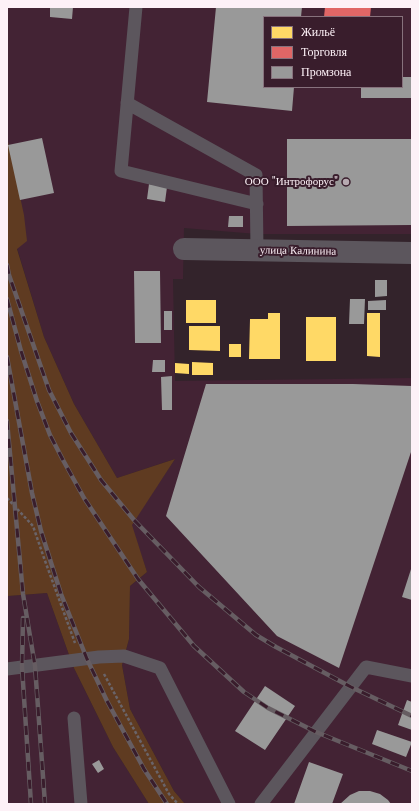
<!DOCTYPE html>
<html>
<head>
<meta charset="utf-8">
<style>
  body { margin:0 }
  #map { position:relative; width:419px; height:811px; overflow:hidden; background:#33232b; font-family:"Libre Baskerville",serif }
  canvas { display:block }
  .frame { position:absolute; inset:0; border:8px solid #fdf1f7; pointer-events:none }
  .legend { position:absolute; left:263px; top:16px; width:140px; height:72px; box-sizing:border-box; background:#391d2c; border:1px solid #87727d; margin:0; padding:5px 7px; list-style:none; font-size:12px; color:#fdf1f7 }
  .legend li { display:flex; align-items:center; gap:8px; height:20px }
  .legend b { width:20px; border:1px solid #87727d }
</style>
</head>
<body>
<div id="map">
<canvas width="419" height="811"></canvas>
<div class="frame"></div>
<ul class="legend">
<li><b style="height:11px;background:#ffd966"></b>Жильё</li>
<li><b style="height:11px;background:#e06666"></b>Торговля</li>
<li><b style="height:11px;background:#999"></b>Промзона</li>
</ul>
</div>
<script>
const ctx = document.querySelector('canvas').getContext('2d');
ctx.lineJoin = 'round';
function paint(path, color) { ctx.fillStyle = color; ctx.fill(path, 'evenodd'); }
const toPath = rows => new Path2D(rows.map(r => 'M' + r).join(''));
function strokePath(path, color, width, dash) { ctx.strokeStyle = color; ctx.lineWidth = width; ctx.lineCap = dash ? 'butt' : 'round'; ctx.setLineDash(dash || []); ctx.stroke(path); }
function label(font, color, halo, rows, align = 'center') {
  ctx.font = font + ' "Libre Baskerville",serif'; ctx.lineWidth = 4; ctx.setLineDash([]); ctx.textBaseline = 'middle'; ctx.strokeStyle = halo; ctx.fillStyle = color; for (const [text, x, y, turn = 0] of rows) {
    ctx.save(); ctx.translate(x, y); ctx.rotate((+turn || 0) * Math.PI / 180); ctx.textAlign = isNaN(turn) ? turn : align; if (halo) ctx.strokeText(text, 0, 0); ctx.fillText(text, 0, 0); ctx.restore();
  }
}
paint(toPath([
  [7,7,412,7,412,234,257,234,184,228,183,279,173,279,175,381,412,378,412,804,185,804,174,791,130,709,122,665,129,639,130,586,147,572,131,525,175,459,117,478,74,404,44,337,17,248,7,137],
  [264,17,402,17,402,87,264,87],
  [47,593,73,666,113,747,149,804,7,804,7,596]
]), '#432334');
paint(toPath([
  [7,137,24,215,27,241,17,249,44,337,74,404,117,478,175,459,132,525,147,572,130,586,129,639,122,665,130,709,174,791,185,804,149,804,113,747,73,666,47,593,8,596,7,597]
]), '#5f3b21');
paint(toPath([
  [186,300,216,300,216,323,186,323],
  [268,313,280,313,280,359,249,359,250,319,268,319],
  [367,313,380,313,380,357,367,356],
  [306,317,336,317,336,361,306,361],
  [189,326,220,326,220,351,189,350],
  [229,344,241,344,241,357,229,357],
  [192,362,213,363,213,375,192,375],
  [175,363,189,364,189,374,175,373]
]), '#ffd966');
paint(toPath([
  [325,7,371,7,370,17,324,17]
]), '#e06666');
paint(toPath([
  [50,7,73,7,72,19,50,17],
  [216,7,302,7,301,17,264,17,264,87,294,87,292,111,207,102],
  [402,77,412,77,412,98,361,98,361,87,402,87],
  [42,138,54,193,20,200,8,145],
  [287,139,412,139,412,225,287,226],
  [149,184,167,187,165,202,147,199],
  [229,216,243,216,243,227,228,227],
  [134,271,160,271,161,343,135,343],
  [375,280,387,280,387,296,375,297],
  [350,299,365,299,364,324,349,324],
  [386,300,386,310,368,310,368,301],
  [164,311,172,311,172,330,164,330],
  [153,360,165,360,165,372,152,372],
  [172,376,172,410,162,410,161,377],
  [206,384,353,384,412,386,412,449,339,668,277,636,166,516],
  [412,566,412,600,402,597],
  [265,686,295,706,265,750,235,731],
  [407,700,412,702,412,730,398,725],
  [377,730,412,742,406,757,372,744],
  [99,760,104,769,98,773,92,764],
  [309,762,343,774,332,804,294,804],
  [359,791,370,791,380,794,388,800,391,804,340,804,350,795]
]), '#999');
strokePath(toPath([
  [7,498,33,526,44,558,75,643],
  [104,674,169,794,178,804]
]), '#6a6469', 2.5, [3, 2]);
strokePath(toPath([
  [136,7,121,171,257,204],
  [127,103,256,175,257,250],
  [7,669,99,657,124,656,160,668,229,804],
  [74,718,81,804],
  [261,804,366,667,412,676]
]), '#5c565d', 13);
strokePath(toPath([
  [184,249,412,253]
]), '#5c565d', 22);
const rail = toPath([
  [7,265,9,275,49,390,71,433,101,480,134,520,199,587,256,635,276,647,351,687,412,716],
  [7,299,21,351,37,401,50,435,63,460,84,498,138,579,194,646,244,692,268,708,316,732,412,771],
  [7,357,32,493,41,531,61,594,87,659,107,701,144,769,167,804],
  [7,421,23,594,35,666,45,804],
  [23,618,22,667,31,804]
]);
strokePath(rail, '#665d62', 4.5);
strokePath(rail, '#391d2c', 3, [9]);
for (const [x, y, r, color] of [
  [346,182,4,"#b6a9b0"]
]) { const dot = new Path2D(); dot.arc(x, y, r, 0, 2 * Math.PI); ctx.fillStyle = color; ctx.fill(dot); strokePath(dot, '#391d2c', 1.5); }
label('11px', '#fdf1f7', '#391d2c', [
  ["ООО \"Интрофорус\"",338,182]
], 'right');
label('11px', '#fdf1f7', '#391d2c', [
  ["улица Калинина",298,251,1]
]);
</script>
</body>
</html>
